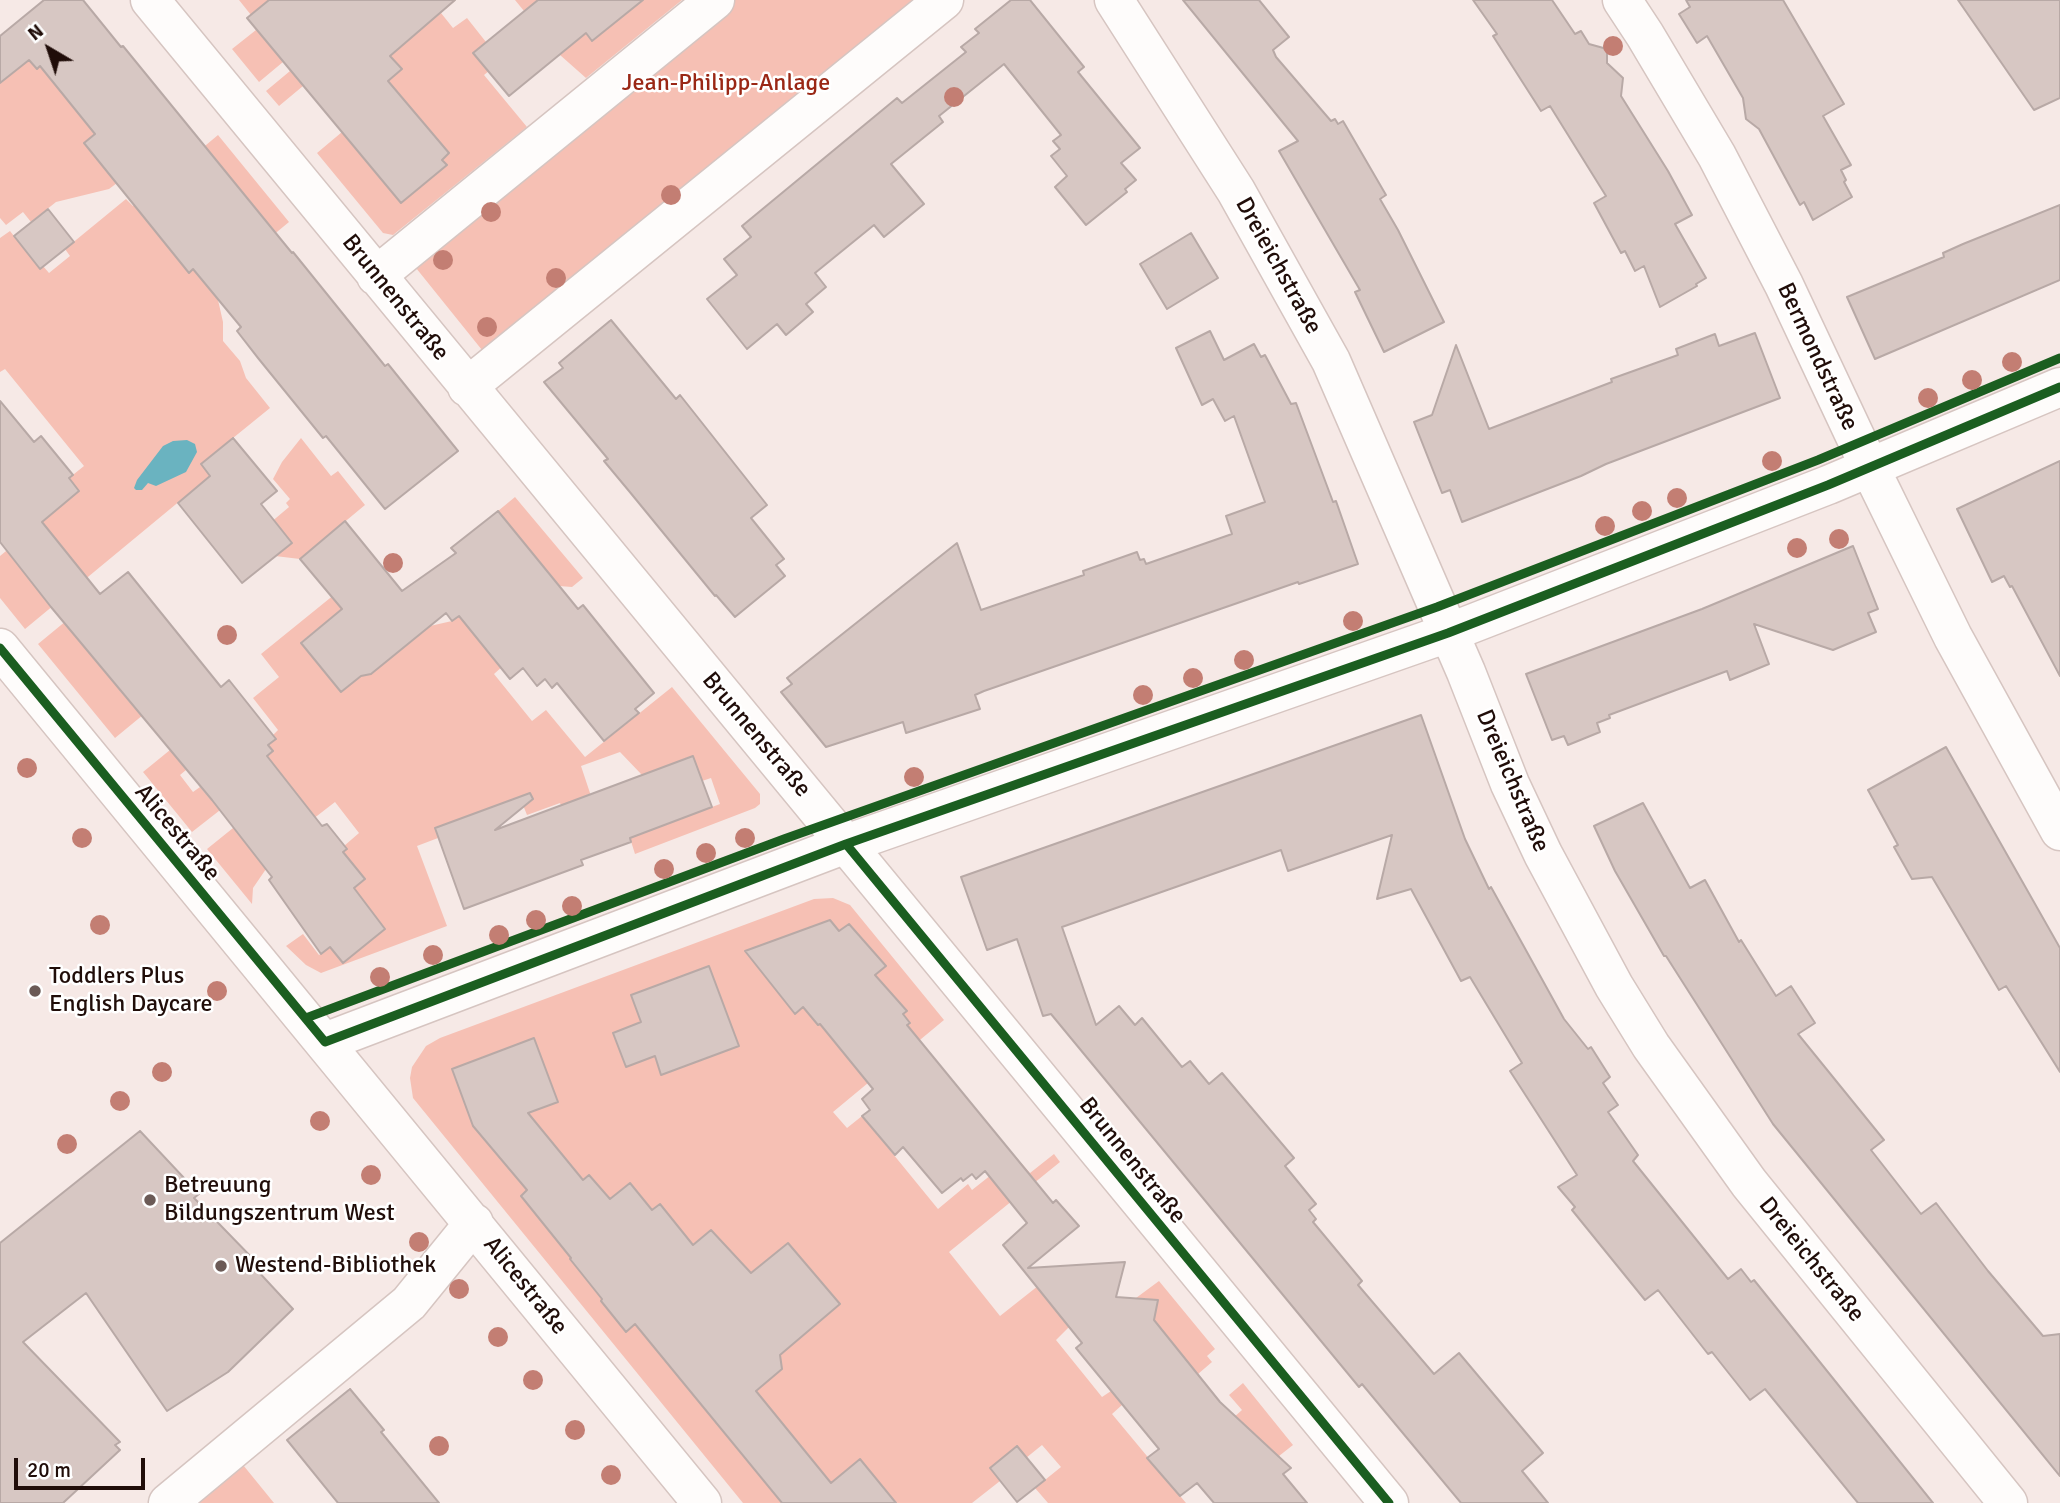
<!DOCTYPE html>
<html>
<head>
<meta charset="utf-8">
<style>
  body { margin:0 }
  #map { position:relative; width:2060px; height:1503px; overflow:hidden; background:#f6e9e6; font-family:Signika,sans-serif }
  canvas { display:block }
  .north { position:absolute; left:14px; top:14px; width:70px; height:70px; -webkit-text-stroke:5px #fff; paint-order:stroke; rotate:321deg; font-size:19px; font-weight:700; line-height:28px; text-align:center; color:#200d09 }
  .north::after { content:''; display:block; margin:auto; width:24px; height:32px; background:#200d09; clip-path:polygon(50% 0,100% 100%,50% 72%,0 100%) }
  .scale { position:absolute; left:14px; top:1458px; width:131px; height:32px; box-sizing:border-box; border:4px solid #200d09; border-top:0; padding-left:9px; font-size:21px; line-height:24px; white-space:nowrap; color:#200d09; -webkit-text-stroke:5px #fff; paint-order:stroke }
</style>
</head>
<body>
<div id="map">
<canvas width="2060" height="1503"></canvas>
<div class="north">N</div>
<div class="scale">20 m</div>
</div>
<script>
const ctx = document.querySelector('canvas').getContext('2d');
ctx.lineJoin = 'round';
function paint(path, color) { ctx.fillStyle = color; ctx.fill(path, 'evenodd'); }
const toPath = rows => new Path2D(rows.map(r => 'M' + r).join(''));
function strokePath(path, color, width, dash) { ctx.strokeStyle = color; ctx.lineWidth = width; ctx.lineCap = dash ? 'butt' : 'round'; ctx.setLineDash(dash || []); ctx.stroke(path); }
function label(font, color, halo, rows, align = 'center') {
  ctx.font = font + ' Signika,sans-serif'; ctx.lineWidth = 5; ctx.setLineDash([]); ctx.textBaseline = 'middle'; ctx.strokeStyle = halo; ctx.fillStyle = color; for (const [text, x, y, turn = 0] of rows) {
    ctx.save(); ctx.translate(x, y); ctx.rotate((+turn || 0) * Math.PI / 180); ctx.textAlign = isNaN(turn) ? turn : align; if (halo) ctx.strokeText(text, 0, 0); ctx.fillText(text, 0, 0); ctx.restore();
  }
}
paint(toPath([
  [239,0,456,0,441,13,453,28,467,18,501,61,484,75,527,127,393,235,383,233,317,153,342,132,303,86,279,106,266,91,290,71,283,62,259,82,232,49,256,30,247,18,251,15],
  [515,0,682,0,586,78,560,55],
  [734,0,924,0,486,355,412,263],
  [60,50,87,108,117,183,109,189,56,202,31,222,23,212,6,225,0,218,0,83,4,80,0,74,23,53,37,69],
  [218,135,289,222,209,288,218,300,223,322,223,341,240,361,246,378,270,408,201,464,210,476,25,629,0,598,0,556,79,491,69,478,84,466,5,369,0,372,0,238,10,231,39,268,43,266,49,273,70,256,65,249,126,199,133,206],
  [301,438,331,476,338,471,365,505,300,559,275,556,257,534,289,507,286,503,290,499,273,479,282,462],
  [515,497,583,578,572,587,559,586,498,511],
  [377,560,393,579,366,601,354,600,301,642,341,691,430,626,452,621,459,616,522,649,494,674,532,721,546,710,585,757,672,687,760,794,760,804,755,808,635,854,629,835,661,826,720,804,711,778,702,781,642,775,620,752,581,766,592,799,563,809,560,803,527,815,523,805,435,828,438,838,417,846,447,926,321,973,306,965,286,946,303,934,319,955,330,947,343,963,385,929,354,888,365,879,343,852,346,849,344,846,359,833,335,802,260,860,266,869,253,888,252,904,207,849,238,824,224,807,192,832,143,772,170,750,186,770,180,775,193,792,200,787,211,800,272,752,268,745,276,739,273,735,278,730,253,698,279,677,261,654],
  [72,616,127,684,120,691,137,711,145,706,149,710,115,738,38,644],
  [833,898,850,905,944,1020,833,1112,847,1128,862,1116,938,1209,968,1184,972,1190,1015,1156,1030,1173,1054,1154,1060,1162,949,1252,1000,1316,1043,1282,1069,1327,1056,1340,1102,1397,1111,1391,1122,1405,1112,1414,1186,1503,1048,1503,1035,1488,1061,1467,1042,1445,1026,1458,990,1468,1000,1481,972,1503,743,1503,413,1098,410,1078,412,1067,426,1046,440,1038,814,899],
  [1159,1281,1215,1349,1207,1356,1212,1362,1198,1374,1154,1321,1156,1308,1149,1299,1136,1298],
  [1243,1383,1293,1445,1279,1456,1276,1454,1269,1461,1233,1418,1242,1410,1229,1395],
  [239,1460,274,1503,186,1503]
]), '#f6c0b4');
paint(toPath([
  [187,440,195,444,197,452,186,472,156,486,148,483,142,490,136,490,134,488,137,480,163,446,173,441]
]), '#6ab3c0');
const building = toPath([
  [44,0,83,0,121,47,123,46,292,253,293,252,385,366,388,364,458,451,385,509,326,436,323,438,258,358,237,331,241,327,193,269,189,273,84,143,95,134,40,66,37,69,29,60,0,83,0,36,44,0],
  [269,0,455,0,390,56,402,69,388,81,449,153,442,160,447,165,401,203,247,18,269,0],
  [538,0,643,0,592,41,586,33,509,96,473,53,538,0],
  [1011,0,1030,0,1084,67,1078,72,1140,148,1121,163,1136,180,1125,189,1127,192,1086,225,1055,187,1067,176,1051,156,1060,149,1053,141,1061,135,1004,64,939,116,943,122,891,164,924,204,884,237,874,225,815,273,826,287,806,304,813,312,786,335,777,324,747,349,707,299,737,275,724,259,751,237,742,226,897,98,902,103,966,52,961,47,979,33,975,29,1011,0],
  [1183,0,1259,0,1289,37,1273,50,1276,57,1331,121,1335,119,1338,124,1343,121,1386,195,1380,199,1398,230,1444,322,1384,352,1355,292,1360,290,1279,151,1298,141,1183,0],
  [1473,0,1552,0,1575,34,1581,31,1589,44,1607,49,1607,63,1623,78,1621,96,1668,171,1692,215,1675,224,1706,278,1696,284,1697,286,1660,307,1644,266,1635,271,1625,251,1621,253,1594,203,1606,196,1550,106,1541,111,1493,36,1497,34,1473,0],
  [1686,0,1783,0,1844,104,1823,116,1851,165,1841,170,1846,180,1844,182,1852,197,1813,220,1804,202,1800,205,1759,129,1746,119,1743,98,1707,36,1697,43,1679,14,1690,7,1686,0],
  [1958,0,2060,0,2060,98,2034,110,1958,0],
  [2060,205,2060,280,1875,359,1847,297,1944,257,1943,253,1963,244,2060,205],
  [48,209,74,242,40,269,14,236,48,209],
  [1191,233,1218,278,1167,309,1140,264,1191,233],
  [611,320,676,399,680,395,767,505,751,518,784,559,776,565,785,576,735,617,716,595,715,596,629,491,604,461,608,459,544,382,563,368,559,363,611,320],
  [1210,331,1224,360,1254,344,1261,357,1265,355,1291,404,1296,403,1333,502,1336,501,1358,564,1299,584,1298,582,984,691,975,695,980,709,906,733,903,722,826,747,781,692,792,684,787,678,957,543,981,610,1084,575,1083,571,1137,552,1140,560,1144,559,1146,564,1232,534,1226,516,1265,502,1234,416,1225,421,1213,399,1202,405,1176,348,1210,331],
  [1755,333,1780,398,1606,464,1581,476,1462,522,1450,490,1442,493,1414,422,1432,415,1456,345,1489,429,1612,382,1611,379,1678,355,1676,349,1715,334,1719,346,1755,333],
  [0,401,34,442,41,436,73,475,69,478,79,491,42,522,100,594,128,572,221,687,229,680,276,739,268,745,273,751,267,756,322,826,327,824,347,849,343,852,365,879,354,888,385,929,343,963,330,947,321,954,269,880,272,877,212,800,51,607,0,542,0,401],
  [233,438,277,491,261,504,292,543,242,583,178,503,210,476,201,464,233,438],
  [2060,461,2060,676,2012,586,2010,587,2004,576,1992,582,1957,509,2060,461],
  [498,511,578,609,583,605,654,693,635,709,639,713,604,741,557,683,552,688,545,679,537,686,523,668,510,679,459,616,452,621,446,613,371,674,361,676,341,692,301,643,342,609,300,559,345,521,402,591,456,553,451,548,498,511],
  [1853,546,1878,609,1868,613,1876,632,1833,650,1754,624,1769,664,1730,680,1727,671,1609,715,1610,718,1597,723,1600,732,1568,745,1564,736,1552,740,1526,674,1702,609,1853,546],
  [1421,715,1465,839,1489,889,1491,887,1564,1019,1588,1049,1591,1047,1610,1077,1603,1083,1618,1105,1608,1112,1638,1155,1633,1161,1728,1279,1741,1269,1751,1282,1754,1280,1933,1503,1858,1503,1765,1389,1750,1400,1712,1352,1708,1354,1658,1290,1645,1300,1572,1210,1575,1207,1558,1187,1577,1175,1510,1071,1522,1063,1470,977,1461,981,1411,889,1377,899,1392,835,1288,871,1281,850,1062,927,1096,1025,1119,1006,1135,1025,1142,1018,1182,1067,1190,1061,1209,1084,1222,1073,1294,1158,1285,1166,1316,1204,1309,1210,1316,1219,1313,1222,1362,1281,1358,1285,1434,1374,1459,1353,1543,1453,1522,1471,1548,1503,1461,1503,1362,1384,1359,1387,1051,1014,1043,1016,1017,939,987,950,961,877,1421,715],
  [1946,747,2060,948,2060,1072,2006,986,1999,990,1932,877,1912,879,1894,847,1898,845,1868,790,1946,747],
  [693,756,712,807,630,838,631,842,581,860,583,865,464,909,435,828,530,793,533,799,495,830,693,756],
  [1643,803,1690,888,1705,880,1739,942,1741,940,1776,996,1791,986,1815,1023,1798,1034,1884,1140,1871,1150,1921,1214,1936,1203,1988,1271,2043,1336,2060,1334,2060,1476,1773,1124,1666,956,1664,956,1615,871,1594,826,1643,803],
  [830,920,839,931,849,924,886,966,875,975,907,1011,903,1014,910,1023,907,1025,1053,1203,1056,1200,1079,1226,1028,1268,1125,1262,1116,1297,1158,1300,1154,1320,1220,1402,1291,1468,1283,1474,1307,1503,1214,1503,1197,1483,1180,1496,1147,1458,1159,1449,1076,1348,1082,1343,1003,1245,1027,1223,985,1171,976,1179,972,1174,963,1181,961,1178,942,1193,903,1147,895,1155,862,1116,870,1110,862,1099,873,1089,820,1024,818,1025,803,1007,795,1014,745,951,830,920],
  [709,966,739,1046,661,1075,655,1056,626,1067,613,1033,641,1022,631,995,709,966],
  [534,1038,558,1102,528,1113,583,1180,589,1175,610,1199,630,1183,652,1210,660,1204,693,1245,711,1230,751,1273,788,1243,840,1304,780,1355,782,1369,756,1391,831,1483,860,1459,896,1503,782,1503,635,1324,626,1332,601,1301,602,1299,570,1259,571,1258,521,1196,527,1190,473,1126,452,1069,534,1038],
  [140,1131,199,1194,194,1198,259,1265,255,1268,293,1309,228,1372,167,1411,86,1293,23,1342,120,1442,115,1445,120,1450,63,1503,0,1503,0,1243,140,1131],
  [350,1389,384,1430,381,1432,439,1503,338,1503,287,1440,350,1389],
  [1017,1446,1045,1480,1017,1502,990,1468,1017,1446]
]);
paint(building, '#d7c7c3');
strokePath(building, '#b8a9a6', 2);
const minor = toPath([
  [150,0,1389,1503],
  [1114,0,1236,191,1331,361,1466,672,1510,784,1543,854,1614,986,1651,1046,1749,1183,2008,1503],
  [1622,0,1645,35,1717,156,1784,285,1870,468,1953,637,2060,831],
  [376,276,715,0],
  [467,387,944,0],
  [0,648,702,1503],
  [325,1042,846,844,1448,633,1828,485,2060,387],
  [168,1503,409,1303,474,1223]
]);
strokePath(minor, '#d6c5c1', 41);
strokePath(minor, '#fefcfb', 38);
strokePath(toPath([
  [0,648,325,1042,846,844,1448,633,1828,485,2060,387],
  [846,844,1389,1503],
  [306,1018,784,839,1437,607,1818,460,2060,358]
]), '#1b5e20', 9);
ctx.fillStyle = '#c37e73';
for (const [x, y] of [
  [1613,46],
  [954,97],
  [671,195],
  [491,212],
  [443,260],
  [556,278],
  [487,327],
  [2012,362],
  [1972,380],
  [1928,398],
  [1772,461],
  [1677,498],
  [1642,511],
  [1605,526],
  [1839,539],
  [1797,548],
  [393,563],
  [1353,621],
  [227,635],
  [1244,660],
  [1193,678],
  [1143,695],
  [27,768],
  [914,777],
  [82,838],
  [745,838],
  [706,853],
  [664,869],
  [572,906],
  [536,920],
  [100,925],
  [499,935],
  [433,955],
  [380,977],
  [217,991],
  [162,1072],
  [120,1101],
  [320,1121],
  [67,1144],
  [371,1175],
  [419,1242],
  [459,1289],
  [498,1337],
  [533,1380],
  [575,1430],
  [439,1446],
  [611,1475]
]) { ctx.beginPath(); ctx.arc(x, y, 10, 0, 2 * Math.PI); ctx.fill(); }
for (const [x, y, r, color] of [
  [35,991,7,"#6b5a56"],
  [150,1200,7,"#6b5a56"],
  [221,1266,7,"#6b5a56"]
]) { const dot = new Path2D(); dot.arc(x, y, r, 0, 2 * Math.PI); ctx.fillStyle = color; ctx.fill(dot); strokePath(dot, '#fff', 2.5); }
label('24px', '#9a2715', '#fff', [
  ["Jean-Philipp-Anlage",726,84]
]);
label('24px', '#200d09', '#fff', [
  ["Dreieichstraße",1278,266,61],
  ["Brunnenstraße",395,298,51],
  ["Bermondstraße",1817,357,65],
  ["Brunnenstraße",756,735,50],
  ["Dreieichstraße",1512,781,67],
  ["Alicestraße",177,833,50],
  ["Brunnenstraße",1132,1161,51],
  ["Dreieichstraße",1811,1260,51],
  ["Alicestraße",525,1286,51]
]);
label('24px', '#200d09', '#fff', [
  ["Toddlers Plus",49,977],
  ["English Daycare",49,1005],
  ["Betreuung",164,1186],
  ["Bildungszentrum West",164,1214],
  ["Westend-Bibliothek",235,1266]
], 'left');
</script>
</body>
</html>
